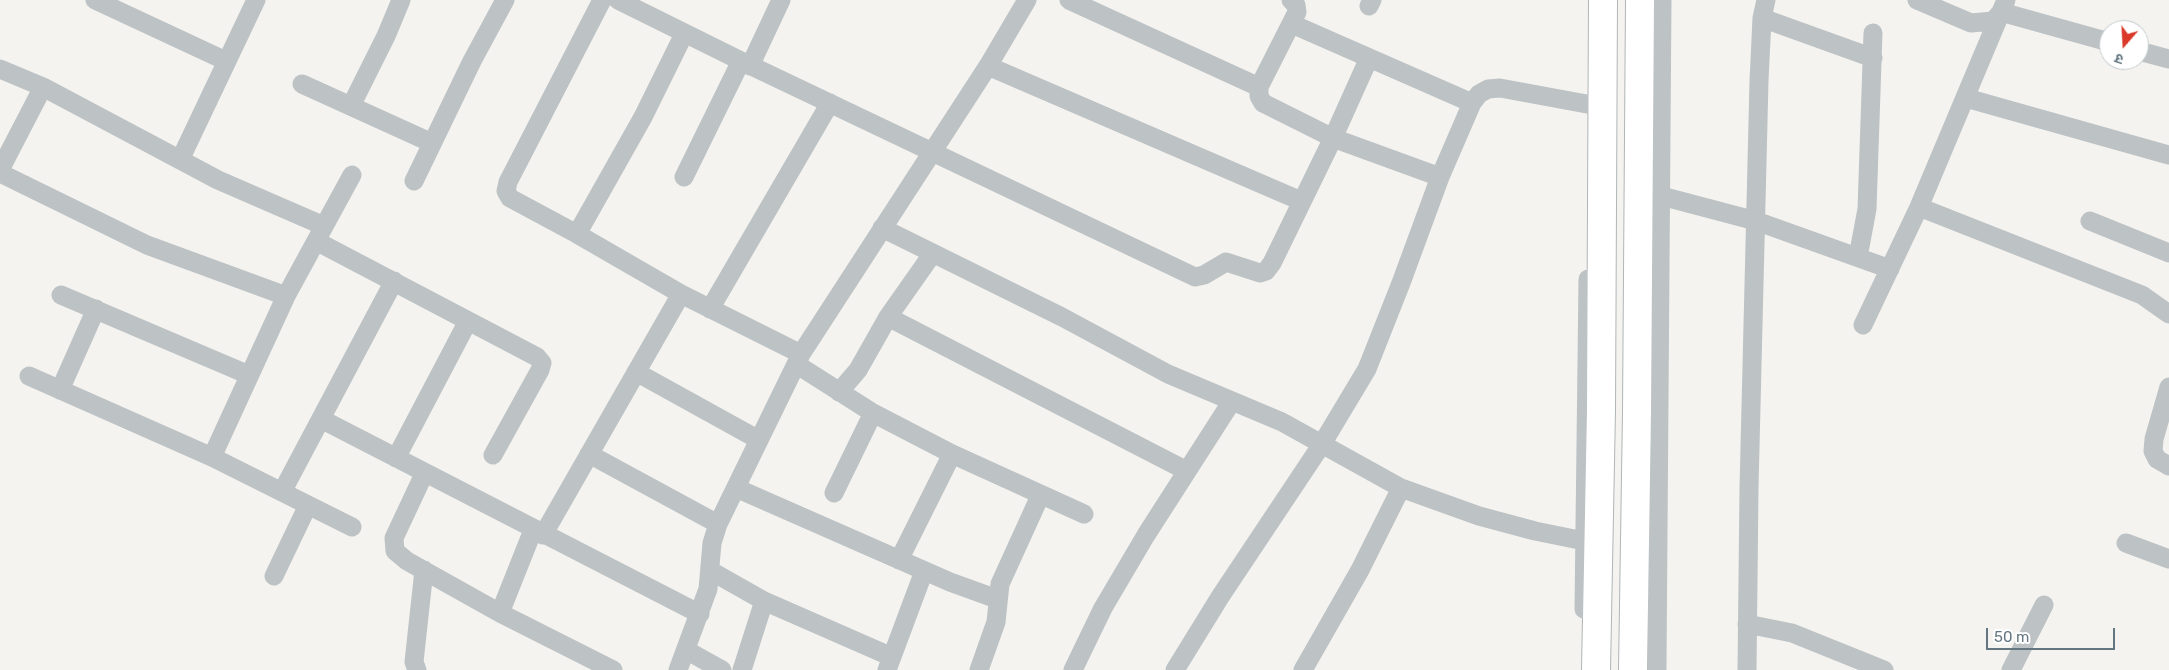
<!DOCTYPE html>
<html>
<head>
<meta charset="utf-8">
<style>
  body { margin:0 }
  #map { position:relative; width:2169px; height:670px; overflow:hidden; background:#f4f3f0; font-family:Rubik,"Noto Sans Devanagari",sans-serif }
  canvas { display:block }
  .north { position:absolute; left:2099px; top:20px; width:50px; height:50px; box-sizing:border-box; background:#fff; border:1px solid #c1c9cc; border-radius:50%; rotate:199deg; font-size:14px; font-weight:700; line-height:20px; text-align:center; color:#647780 }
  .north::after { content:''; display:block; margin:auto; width:18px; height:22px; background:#da392a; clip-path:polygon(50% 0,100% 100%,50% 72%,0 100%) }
  .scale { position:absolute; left:1986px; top:628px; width:129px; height:22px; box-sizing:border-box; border:2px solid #647780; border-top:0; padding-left:6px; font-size:15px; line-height:18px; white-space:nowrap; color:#647780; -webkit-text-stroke:4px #fff; paint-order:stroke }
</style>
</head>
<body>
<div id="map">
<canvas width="2169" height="670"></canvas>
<div class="north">उ</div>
<div class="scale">50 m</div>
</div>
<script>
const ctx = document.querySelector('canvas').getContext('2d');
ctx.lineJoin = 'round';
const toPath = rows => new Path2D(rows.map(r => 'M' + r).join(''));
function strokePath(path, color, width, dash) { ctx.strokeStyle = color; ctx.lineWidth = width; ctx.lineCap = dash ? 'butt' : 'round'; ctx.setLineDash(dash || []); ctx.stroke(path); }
const highway = toPath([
  [1596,670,1601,410,1603,0],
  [1633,670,1637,412,1640,0]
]);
strokePath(highway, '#b0b5b7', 30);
strokePath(toPath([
  [95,0,226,61],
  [602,0,508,182,506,191,510,198,577,234,681,294,801,354],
  [618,0,741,61,1195,277,1204,275,1226,262,1260,273,1266,271,1272,263,1333,138,1369,58],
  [1069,0,1259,87],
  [1291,0,1296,5,1297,12,1259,87,1259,96,1263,103,1333,138,1440,177],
  [1917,0,1971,23,1993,21,2001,12,2109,42],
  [1369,6,1372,0],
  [1762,18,1873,58],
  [1292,24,1472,103],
  [2139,51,2169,59],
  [750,66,781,0],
  [988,66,1301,201],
  [0,69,43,87,218,180,324,226],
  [302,84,432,143],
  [1966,98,2169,155],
  [351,106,386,36,401,0],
  [180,160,256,0],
  [0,170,43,87],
  [0,173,147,245,286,296],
  [684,177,741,61],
  [414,181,472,61,505,0],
  [1650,193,1756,221,1890,269],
  [1919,207,2142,295,2169,314],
  [2090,221,2169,253],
  [882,228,1062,317,1168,374,1282,422,1401,488,1479,516,1535,531,1599,544],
  [577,234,643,117,684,34],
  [316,241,537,357,542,363,540,370,493,455],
  [1858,257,1867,209,1873,33],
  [61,295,249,375],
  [710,309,830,103],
  [888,317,1187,471],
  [1863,325,1919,207,2006,0],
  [796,364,873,413,952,454,1084,514],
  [636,372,759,440],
  [29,376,212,457,352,527],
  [2169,387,2154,439,2153,451,2157,459,2169,466],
  [60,390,96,309],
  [839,392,858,370,888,317,933,253],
  [321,419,700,614],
  [589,454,718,524],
  [212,457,286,296,352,175],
  [396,458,468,321],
  [424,474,394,538,395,551,407,561,500,613,613,670],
  [736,488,950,582,997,599],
  [282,492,394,281],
  [834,493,873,413],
  [543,535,681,294],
  [2126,543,2169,559],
  [899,560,952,454],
  [711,571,764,601,892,657],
  [274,576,308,505],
  [1584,609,1588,279],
  [500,613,533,530],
  [1747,624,1792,633,1884,670],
  [686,650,722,670],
  [417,670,414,662,424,570],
  [678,670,708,589,712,543,718,524,801,354,988,66,1027,0],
  [742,670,764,601],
  [887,670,924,571],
  [979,670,996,622,1000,584,1040,496],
  [1073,670,1103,608,1146,535,1232,401],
  [1175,670,1220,597,1322,444,1367,369,1401,283,1440,177,1472,103,1479,94,1488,89,1500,88,1603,107],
  [1303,670,1360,570,1401,488],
  [1657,670,1662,0],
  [1747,670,1749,488,1759,81,1762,18,1766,0],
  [2011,670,2044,605]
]), '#bdc2c4', 19);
strokePath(highway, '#fff', 28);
</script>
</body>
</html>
